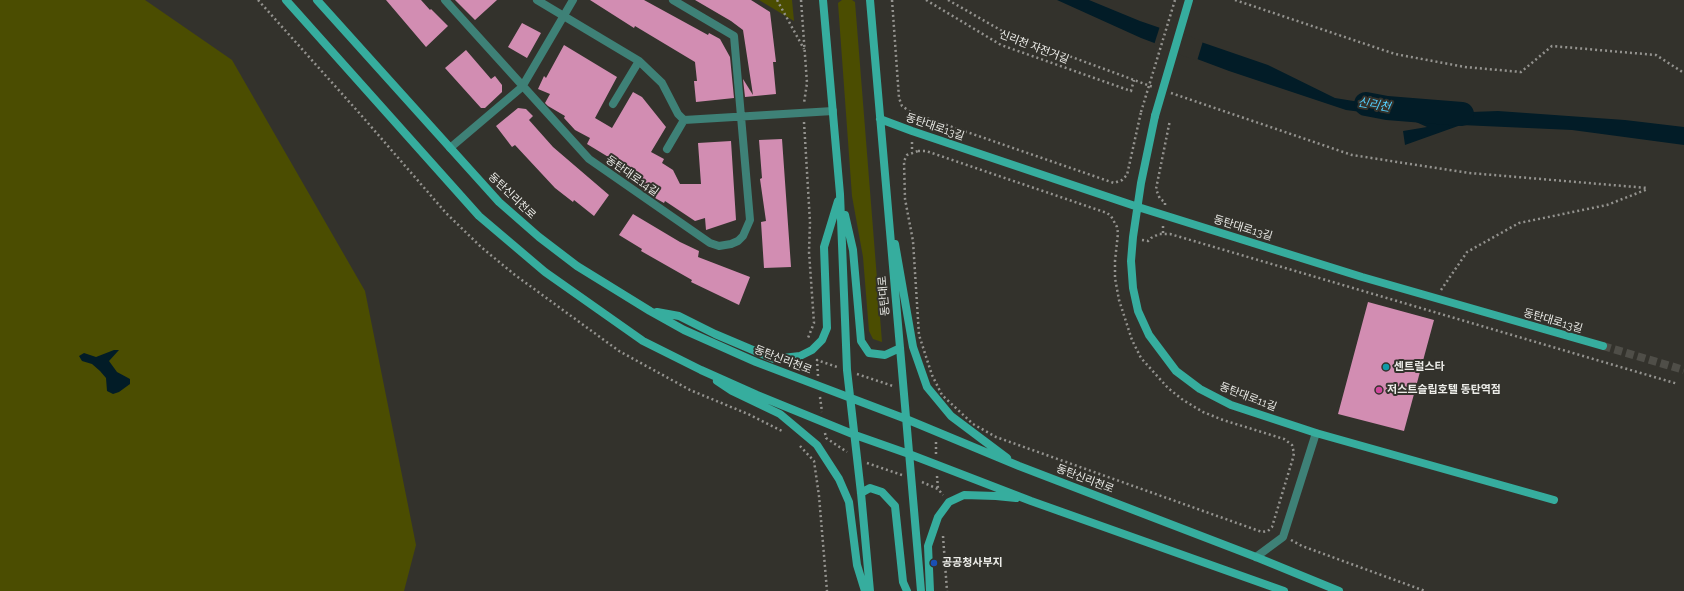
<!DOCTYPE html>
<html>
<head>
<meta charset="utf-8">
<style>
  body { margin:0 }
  canvas { display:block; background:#33322c }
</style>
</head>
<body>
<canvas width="1684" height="591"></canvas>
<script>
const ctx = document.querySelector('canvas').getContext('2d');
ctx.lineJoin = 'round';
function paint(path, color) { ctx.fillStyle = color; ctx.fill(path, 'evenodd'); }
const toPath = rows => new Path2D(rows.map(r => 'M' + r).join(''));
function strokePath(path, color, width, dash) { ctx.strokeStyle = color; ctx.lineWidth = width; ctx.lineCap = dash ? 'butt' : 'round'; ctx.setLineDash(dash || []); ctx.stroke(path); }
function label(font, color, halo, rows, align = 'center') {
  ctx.font = font + ' Raleway,"Noto Sans KR",sans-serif'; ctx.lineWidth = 4; ctx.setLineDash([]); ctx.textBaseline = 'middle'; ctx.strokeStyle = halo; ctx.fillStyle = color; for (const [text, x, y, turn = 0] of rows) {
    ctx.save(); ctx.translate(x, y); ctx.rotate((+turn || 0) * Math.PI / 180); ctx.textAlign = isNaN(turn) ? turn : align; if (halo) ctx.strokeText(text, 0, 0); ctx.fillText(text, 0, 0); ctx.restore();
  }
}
paint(toPath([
  [0,0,145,0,232,60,365,291,416,545,404,591,0,591],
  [759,0,792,0,794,21],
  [842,0,852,0,855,2,882,342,873,339,869,331,863,257,852,196,838,3]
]), '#4b4d01');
paint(toPath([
  [1057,0,1089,0,1140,21,1268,65,1335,98,1397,108,1444,113,1498,111,1625,120,1684,127,1684,145,1572,130,1461,125,1405,145,1403,131,1427,127,1407,118,1346,110,1229,71,1141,38],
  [114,350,119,350,109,361,117,372,130,379,130,384,119,392,113,394,107,391,106,378,100,371,92,364,82,361,79,356,84,353,96,357]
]), '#021c27');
paint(toPath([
  [1160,26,1203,41,1197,61,1154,45]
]), '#33322c');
strokePath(toPath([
  [1366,104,1387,108,1462,114]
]), '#021c27', 24);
paint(toPath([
  [386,0,421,0,430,10,431,9,448,26,426,47],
  [455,0,497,0,475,20],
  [590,0,644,0,708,35,709,33,720,39,730,57,734,98,696,102,694,81,697,81,695,62,635,26,634,28],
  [695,0,751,0,770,12,776,62,773,62,776,94,745,97,743,79,753,95,743,30,731,21],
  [522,23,541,33,527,58,508,47],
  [564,45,617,77,595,118,612,128,633,92,642,97,666,127,651,152,664,159,662,163,673,170,680,184,701,184,698,143,731,141,736,220,706,230,705,218,695,221,665,201,664,203,648,194,651,190,630,177,633,172,609,160,610,158,587,144,590,138,575,130,564,118,565,116,548,106,545,103,550,94,538,89,544,76,546,78],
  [466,50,491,79,495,76,502,85,502,92,485,108,481,108,445,68],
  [518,108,526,109,533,116,529,120,553,147,609,195,594,216,574,200,573,202,555,188,515,145,512,147,496,126],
  [782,139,791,267,764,268,761,222,766,221,760,179,762,178,759,140],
  [633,214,680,242,699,251,698,257,750,277,739,305,691,282,692,280,641,251,642,249,619,235],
  [1368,302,1434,320,1404,431,1338,414]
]), '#d28db2');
strokePath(toPath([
  [1603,346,1684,370]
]), '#4f4e48', 8, [8, 4]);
strokePath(toPath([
  [258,0,361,115,446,213,481,247,515,275,619,351,690,390,748,414,784,432],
  [777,0,804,49],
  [801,0,807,83,804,103],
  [892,0,899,98,902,106,912,113,1114,183,1122,180,1127,175,1141,112],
  [926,0,1001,45,1131,91,1134,80],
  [948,0,1004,32,1153,87],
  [1235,0,1395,54,1465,67,1521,72,1552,46,1656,55,1684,73],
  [1171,93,1352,155,1469,173,1648,188],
  [804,122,810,222,809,252,814,323,808,338],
  [912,142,912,152],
  [918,151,926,151,1107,213,1111,216,1117,227,1118,233,1115,261,1115,278,1119,300,1132,340,1141,358,1168,388,1183,400,1203,412,1223,420,1284,439,1292,445,1294,453,1293,458,1272,527,1268,531,1262,532,996,437,973,424,942,395,932,375,919,335,913,241,905,199,904,161,907,155,918,151],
  [1165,205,1165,202,1160,199,1156,189,1170,120],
  [1163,233,1163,224],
  [1142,240,1148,241,1151,238,1159,234,1170,234,1678,384],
  [1441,290,1467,252,1519,223,1607,205,1648,189],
  [857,374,893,386],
  [818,376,817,360,837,367],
  [820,397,822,412],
  [825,433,826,438,847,452],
  [936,442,936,455],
  [800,446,814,461,819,496,827,591],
  [867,463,902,475],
  [937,476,938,489],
  [922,482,938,489,943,495],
  [943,536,947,591],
  [1291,540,1302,546,1425,591]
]), '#94938f', 2.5, [2, 3]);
strokePath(toPath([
  [445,0,589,159,710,243,719,246,731,244,738,241,743,236,750,220,734,36,673,0],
  [537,0,639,61,662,83,678,114,684,120,833,111],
  [613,104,639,61],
  [450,148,522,87,573,0],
  [667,149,684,120],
  [1256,557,1283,537,1316,433]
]), '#3e8177', 8);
strokePath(toPath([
  [286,0,479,216,545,272,643,341,701,370,757,395,855,435,909,454,1031,501,1284,591],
  [317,0,499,202,539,237,577,266,650,311,684,330,756,362,906,419,1019,466,1256,557,1339,591],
  [823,0,840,194,847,370,861,493,870,591],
  [870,0,921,591],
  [1155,116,1141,183,1133,237,1131,261,1133,288,1138,311,1149,335,1176,371,1200,389,1231,405,1316,433,1554,500],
  [880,119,912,131,1138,207,1362,277,1603,346],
  [845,215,853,250,861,341,869,353,885,355,900,348],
  [895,244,913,347,927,387,951,416,1007,458],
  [657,312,679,316,715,334,774,359,800,356,812,350,822,340,827,328,824,247,838,201],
  [717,381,732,391,780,414,817,445,839,479,849,502,857,565,865,591],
  [861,493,870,488,882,492,895,506,903,582,907,591],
  [930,591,928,546,938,517,949,502,964,495,996,496,1016,498]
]), '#36ad9e', 8);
strokePath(toPath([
  [1141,112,1175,0]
]), '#94938f', 2.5, [2, 3]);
strokePath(toPath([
  [1155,116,1189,0]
]), '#36ad9e', 8);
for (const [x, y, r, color] of [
  [1386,367,4,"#0f9aa8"],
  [1379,390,4,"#d1479c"],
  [934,563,4,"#1a4fb4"]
]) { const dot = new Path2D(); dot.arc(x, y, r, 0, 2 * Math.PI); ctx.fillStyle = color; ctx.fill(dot); strokePath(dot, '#33322c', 1.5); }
label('11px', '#ecece8', '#33322c', [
  ["신리천 자전거길",1034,47,21],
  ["동탄대로13길",935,127,19],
  ["동탄대로14길",632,176,35],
  ["동탄신리천로",512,196,44],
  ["동탄대로13길",1243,228,17],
  ["동탄대로",884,296,-95],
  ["동탄대로13길",1553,321,16],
  ["동탄신리천로",783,360,21],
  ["동탄대로11길",1248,397,21],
  ["동탄신리천로",1085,479,21]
]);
label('bold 11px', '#ecece8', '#33322c', [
  ["센트럴스타",1394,367],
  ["저스트슬립호텔 동탄역점",1387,390],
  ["공공청사부지",942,563]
], 'left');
label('italic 12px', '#54cffe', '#33322c', [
  ["신리천",1374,105,10]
]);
</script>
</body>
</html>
